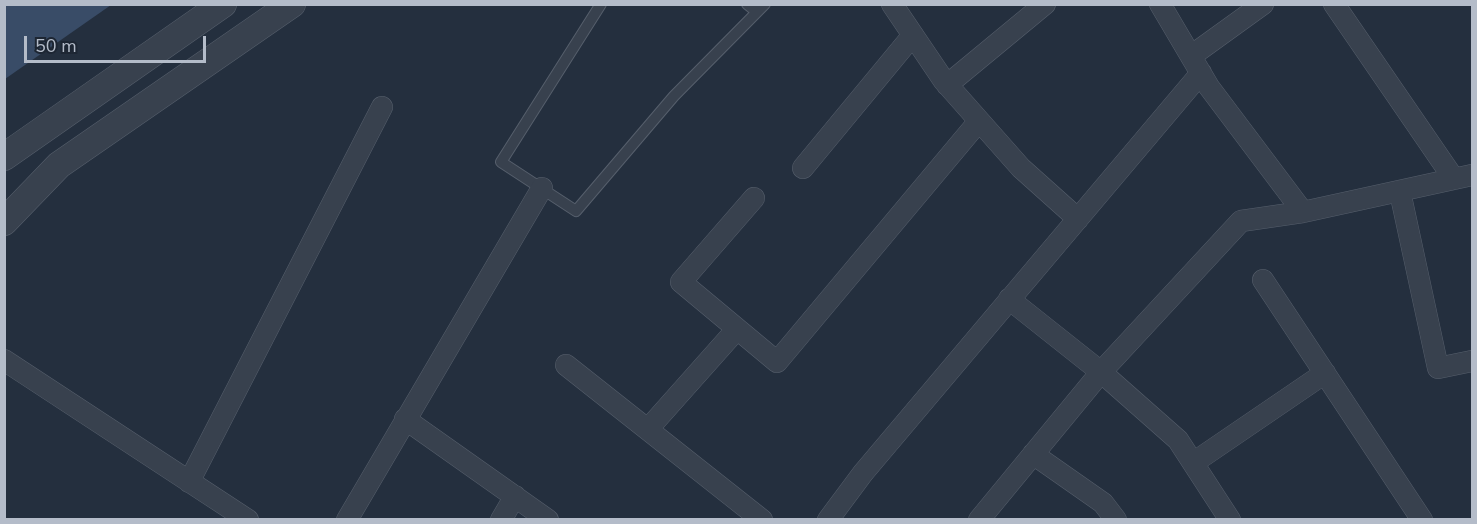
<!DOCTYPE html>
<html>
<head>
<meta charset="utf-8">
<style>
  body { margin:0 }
  #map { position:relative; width:1477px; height:524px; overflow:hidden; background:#242f3e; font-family:"Nunito Sans",sans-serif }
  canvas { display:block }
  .frame { position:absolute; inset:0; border:6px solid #b4bcc9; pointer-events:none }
  .scale { position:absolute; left:24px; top:36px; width:182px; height:27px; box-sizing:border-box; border:3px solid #b4bcc9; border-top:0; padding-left:8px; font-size:18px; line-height:21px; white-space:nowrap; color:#b4bcc9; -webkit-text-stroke:4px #1d2633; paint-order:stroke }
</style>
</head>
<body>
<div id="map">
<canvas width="1477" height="524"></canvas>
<div class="frame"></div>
<div class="scale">50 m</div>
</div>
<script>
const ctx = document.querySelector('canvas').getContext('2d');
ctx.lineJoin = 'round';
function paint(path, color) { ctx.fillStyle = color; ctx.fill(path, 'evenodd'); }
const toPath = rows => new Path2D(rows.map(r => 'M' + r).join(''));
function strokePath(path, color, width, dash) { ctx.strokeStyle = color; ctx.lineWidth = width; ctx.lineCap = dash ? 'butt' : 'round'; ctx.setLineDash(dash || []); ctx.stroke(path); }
paint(toPath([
  [5,4,111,4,111,5,5,79]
]), '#394c67');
const service = toPath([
  [601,4,501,162,576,211,674,96,765,4],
  [747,4,757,12]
]);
const minor = toPath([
  [892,4,944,81,1021,168,1078,219],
  [1160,4,1209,87,1303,212],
  [1334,4,1454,179],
  [1191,56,1263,4],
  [947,85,1045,4],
  [803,168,913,35],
  [1400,192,1438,368,1472,361],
  [754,198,681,282,777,362,979,121],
  [1263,280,1422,520],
  [1009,299,1101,372,1178,440,1230,520],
  [4,360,248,520],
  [566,365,762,520],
  [405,419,548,520],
  [648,429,737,329],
  [1033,454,1103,503,1116,520],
  [1193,463,1325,373],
  [189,482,382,107],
  [347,520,542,188],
  [501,520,515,496],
  [828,520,863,473,1201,73],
  [979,520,1101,372,1241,221,1303,212,1472,175]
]);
const tertiary = toPath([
  [4,157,223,4],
  [4,222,59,165,292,4]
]);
strokePath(service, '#565f6c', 12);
strokePath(minor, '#565f6c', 22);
strokePath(tertiary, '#565f6c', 28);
strokePath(service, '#38414e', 10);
strokePath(minor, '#38414e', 21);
strokePath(tertiary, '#38414e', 27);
</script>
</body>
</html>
